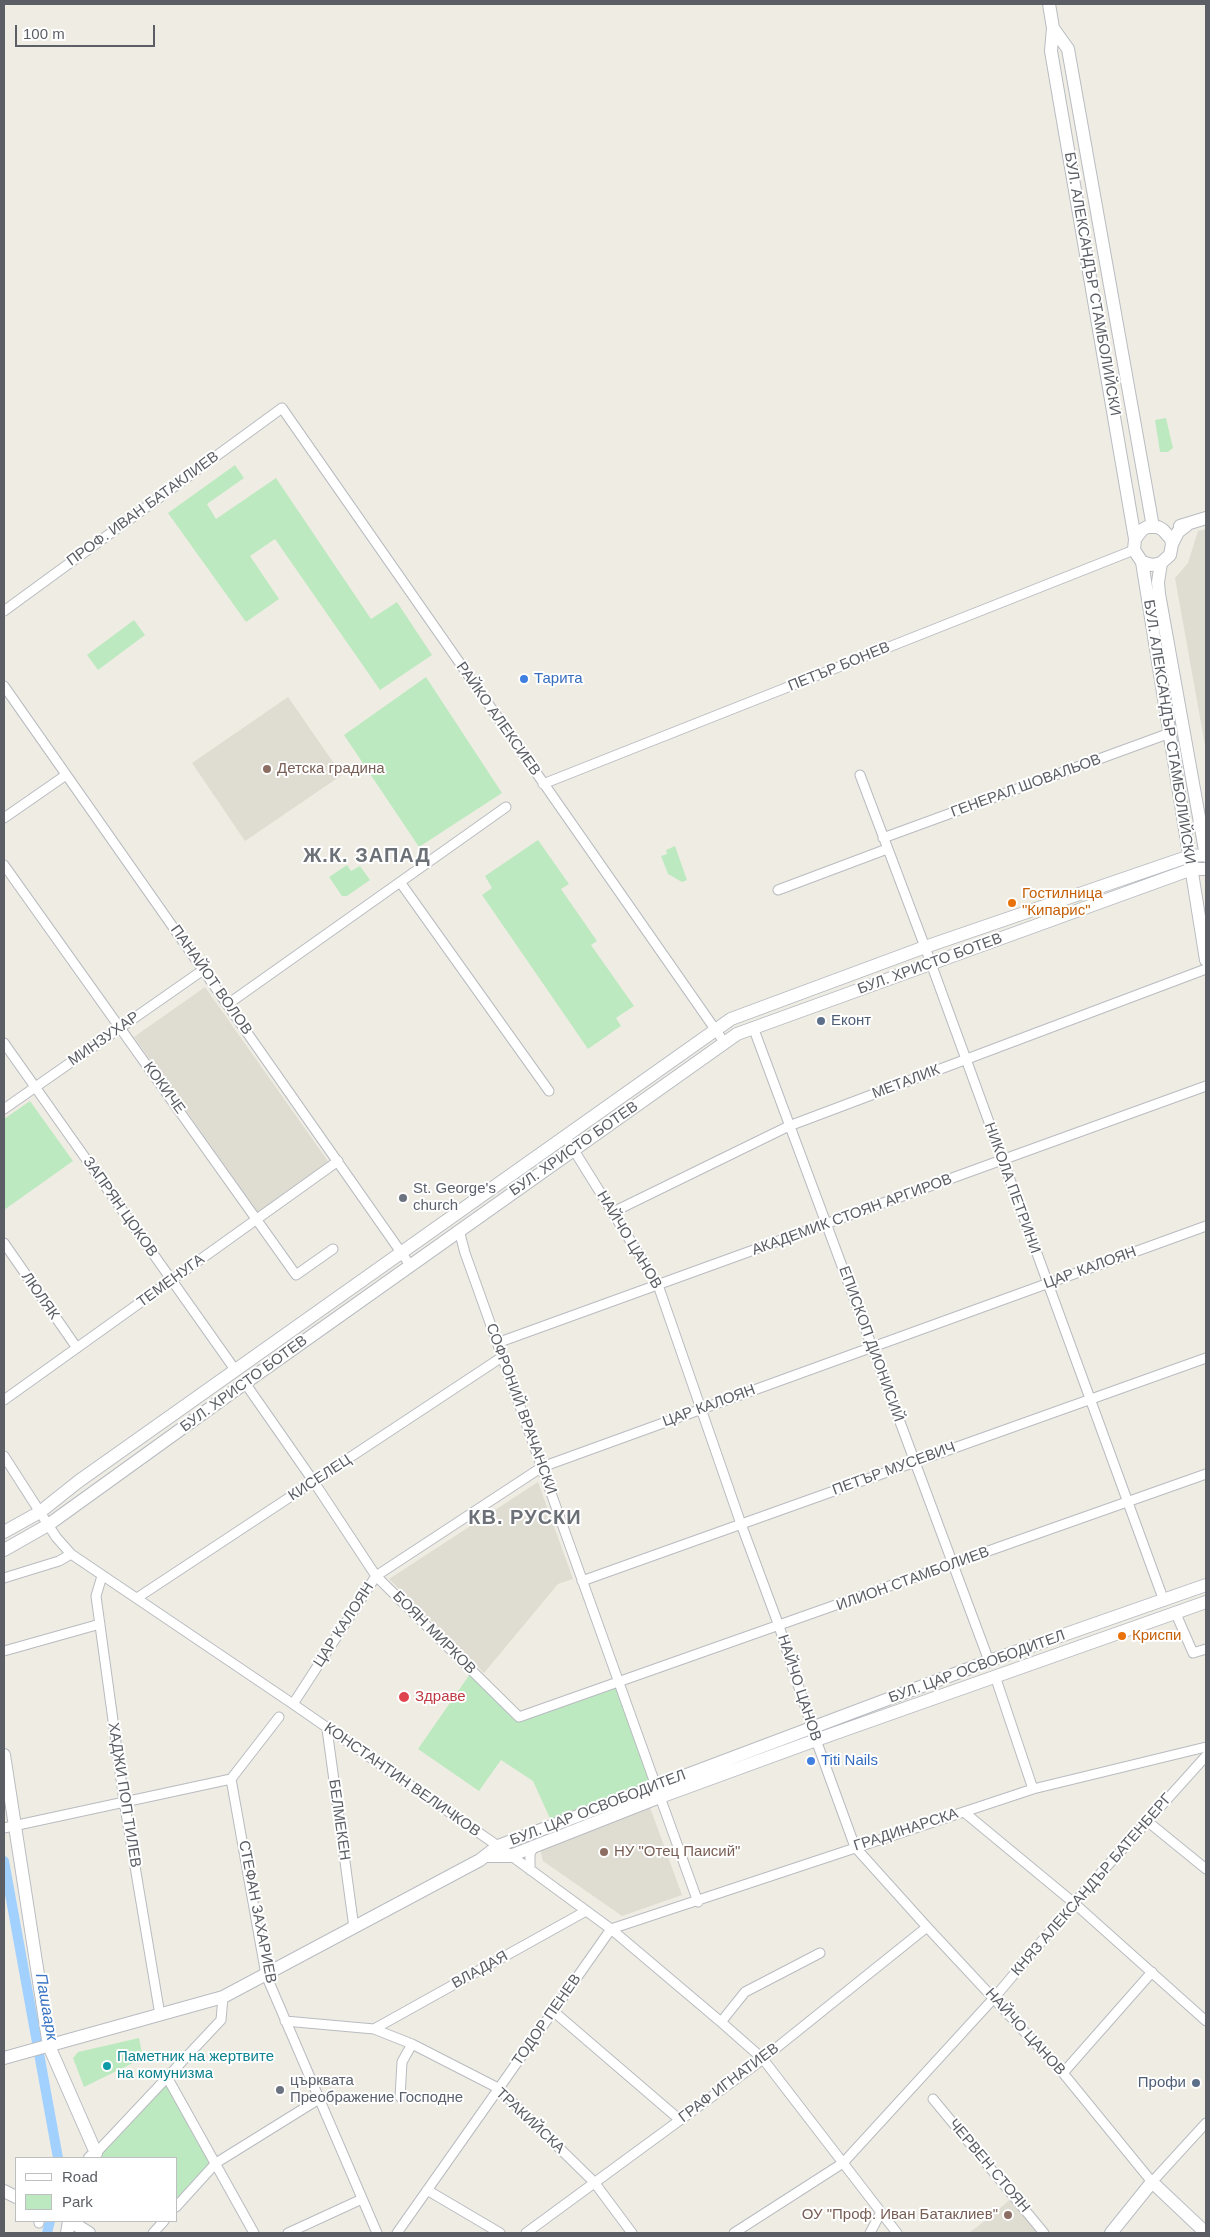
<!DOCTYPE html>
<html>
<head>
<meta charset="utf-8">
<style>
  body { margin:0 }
  #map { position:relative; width:1210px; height:2237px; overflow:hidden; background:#efede3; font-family:Arial,sans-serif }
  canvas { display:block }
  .frame { position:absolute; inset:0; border:5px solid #5b5f65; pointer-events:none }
  .legend { position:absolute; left:15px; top:2157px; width:162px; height:65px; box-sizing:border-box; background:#fff; border:1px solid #bdbfc1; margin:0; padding:6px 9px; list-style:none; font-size:15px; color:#5b5f65 }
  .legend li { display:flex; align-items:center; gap:10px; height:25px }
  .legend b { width:25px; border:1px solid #bdbfc1 }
  .scale { position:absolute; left:15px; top:25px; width:140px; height:22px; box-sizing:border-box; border:2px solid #5b5f65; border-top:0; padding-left:6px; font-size:15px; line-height:18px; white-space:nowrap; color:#5b5f65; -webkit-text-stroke:4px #fff; paint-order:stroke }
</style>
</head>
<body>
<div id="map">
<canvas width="1210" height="2237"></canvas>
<div class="frame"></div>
<ul class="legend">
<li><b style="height:6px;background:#fff"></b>Road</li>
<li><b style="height:14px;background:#bde9c0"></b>Park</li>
</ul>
<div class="scale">100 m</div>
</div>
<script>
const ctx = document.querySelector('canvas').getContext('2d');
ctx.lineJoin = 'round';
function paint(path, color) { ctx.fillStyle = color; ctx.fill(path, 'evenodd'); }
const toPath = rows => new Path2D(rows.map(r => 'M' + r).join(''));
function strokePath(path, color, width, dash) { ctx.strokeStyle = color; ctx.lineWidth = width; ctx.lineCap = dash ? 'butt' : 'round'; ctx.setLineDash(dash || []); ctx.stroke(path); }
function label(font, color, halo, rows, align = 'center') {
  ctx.font = font + ' Arial,sans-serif'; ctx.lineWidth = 4; ctx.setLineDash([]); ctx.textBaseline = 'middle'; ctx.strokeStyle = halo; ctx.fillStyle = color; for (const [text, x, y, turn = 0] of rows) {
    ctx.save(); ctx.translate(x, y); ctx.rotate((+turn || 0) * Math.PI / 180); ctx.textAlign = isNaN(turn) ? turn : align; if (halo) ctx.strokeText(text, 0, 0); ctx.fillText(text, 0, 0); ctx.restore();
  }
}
paint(toPath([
  [1206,529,1206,751,1175,578,1188,563,1198,531],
  [288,697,342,775,245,841,192,763],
  [205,987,330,1164,259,1214,134,1037],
  [538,1482,573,1579,558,1584,484,1673,389,1579],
  [648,1802,682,1895,622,1916,543,1861,539,1844],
  [1012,2198,1039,2233,969,2233,982,2223]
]), '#dfdcd2');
paint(toPath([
  [1166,418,1173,448,1168,452,1160,452,1155,420],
  [235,465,244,478,207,504,216,519,276,478,371,619,397,602,432,655,380,690,275,539,250,556,279,599,246,622,168,513],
  [134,620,145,635,98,670,87,655],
  [426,677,502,793,419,847,344,735],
  [538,840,569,884,561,889,597,941,591,945,634,1006,616,1018,621,1026,588,1049,482,895,492,888,485,876],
  [675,846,687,880,682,882,668,874,661,856,667,854,666,850],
  [347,865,351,871,360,866,370,880,347,896,342,896,329,877],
  [30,1101,73,1161,4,1210,4,1119],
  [472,1671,519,1717,619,1683,656,1786,553,1825,533,1781,501,1760,479,1791,418,1749],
  [139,2038,143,2058,84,2087,73,2058,78,2052],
  [167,2077,216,2163,176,2207,176,2158,100,2158,96,2153]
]), '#bde9c0');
strokePath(toPath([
  [4,1861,58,2158],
  [47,2233,50,2221]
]), '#a3d1ff', 10);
const street = toPath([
  [4,611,282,408,724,1042],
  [4,686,410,1265],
  [860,775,925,947,1164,1601],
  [543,784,1134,550],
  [4,818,66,775],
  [883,838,1170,733],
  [4,865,296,1275,333,1249],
  [400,882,549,1091],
  [778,890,887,849],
  [228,1004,506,807],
  [753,1027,989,1661],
  [4,1043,236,1371],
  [4,1109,203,970],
  [565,1136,658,1285,741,1524,779,1626,816,1740,855,1847,927,1927,1063,2073,1152,2182,1206,2123],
  [613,1212,789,1126,1206,969],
  [459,1230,465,1253,656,1786],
  [4,1243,77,1348],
  [497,1343,1206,1086],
  [245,1383,314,1482,376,1576,519,1717,1206,1474],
  [4,1400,338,1161],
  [4,1456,56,1537,71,1554,293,1704,498,1846,611,1929,721,2022,763,2059,897,2233],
  [102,1576,96,1596,124,1801,160,2015],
  [4,1578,59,1561,71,1554],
  [582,1581,1206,1358],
  [137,1598,502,1357],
  [1176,1614,1193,1653,1206,1649],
  [4,1651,100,1624],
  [995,1676,1033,1789],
  [293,1704,376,1576,542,1467,1206,1226],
  [327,1729,354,1928],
  [231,1779,266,1975,377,2233],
  [660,1797,698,1902],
  [964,1812,1074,1903,1206,2021],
  [1147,1821,1206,1869],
  [4,1828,231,1779,279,1717],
  [530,1870,530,1854,534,1846],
  [553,2011,680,2120],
  [285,2021,374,2029,412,2044,498,2088,594,2182,632,2233],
  [721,2022,745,1992,820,1953],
  [374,2029,586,1911],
  [1063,2073,1152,1972],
  [167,2077,254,2233],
  [400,2097,402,2062,412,2044],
  [933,2099,1044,2233],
  [96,2153,221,2020,223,1997],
  [427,2190,500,2233],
  [176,2207,216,2163,319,2099],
  [39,2223,39,2221],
  [153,2233,164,2221],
  [288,2233,362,2199],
  [397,2233,611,1929,1033,1789,1206,1747],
  [526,2233,755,2065,927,1927],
  [734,2233,843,2163,994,1998,1074,1903,1206,1756],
  [870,2233,881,2212]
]);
const secondary = toPath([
  [1049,4,1053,28,1051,51,1135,539],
  [1053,28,1068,49,1153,527],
  [1180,526,1206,518],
  [1172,544,1171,539,1163,530,1158,527,1147,527,1142,530,1135,539,1134,550,1142,562,1152,565,1161,563,1170,555,1172,544,1178,532,1187,525],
  [1142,562,1206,960],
  [1161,563,1158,582,1159,594,1206,856],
  [4,1532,40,1512,79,1481,731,1019,925,947,1190,856,1206,855],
  [4,1550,48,1525,245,1383,737,1034,1192,869,1206,869],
  [4,1755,49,2046,96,2153,90,2158],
  [487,1856,510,1856,660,1797,816,1740,1206,1602],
  [4,2058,223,1997,480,1860,498,1846,989,1661,1206,1585],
  [4,2191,16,2197],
  [70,2221,89,2233],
  [67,2233,69,2221],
  [1111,2233,1152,2182,1206,2233]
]);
strokePath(street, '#b8bbc0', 11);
strokePath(secondary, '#b8bcc2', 14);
strokePath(street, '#fff', 9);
strokePath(secondary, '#fff', 12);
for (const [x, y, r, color] of [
  [524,679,5,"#3f7fe0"],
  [267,769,5,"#8d6e63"],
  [1012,903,5,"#e8710a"],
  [821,1021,5,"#5c6f8a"],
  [403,1198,5,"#6b7280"],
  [1122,1636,5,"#e8710a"],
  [404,1697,6,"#e0444e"],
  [811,1761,5,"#3f7fe0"],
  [604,1852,5,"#8d6e63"],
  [107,2066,5,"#0f9aa8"],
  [1196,2083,5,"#5c6f8a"],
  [280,2090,5,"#6b7280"],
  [1008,2215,5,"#8d6e63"]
]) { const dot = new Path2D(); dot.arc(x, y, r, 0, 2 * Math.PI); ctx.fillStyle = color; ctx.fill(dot); strokePath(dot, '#fff', 2); }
label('15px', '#5b5f65', '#fff', [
  ["БУЛ. АЛЕКСАНДЪР СТАМБОЛИЙСКИ",1092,284,80],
  ["ПРОФ. ИВАН БАТАКЛИЕВ",143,509,-36],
  ["ПЕТЪР БОНЕВ",839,667,-22],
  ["РАЙКО АЛЕКСИЕВ",498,719,55],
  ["БУЛ. АЛЕКСАНДЪР СТАМБОЛИЙСКИ",1169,732,81],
  ["ГЕНЕРАЛ ШОВАЛЬОВ",1026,786,-20],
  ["БУЛ. ХРИСТО БОТЕВ",930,964,-20],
  ["ПАНАЙОТ ВОЛОВ",211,980,55],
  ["МИНЗУХАР",104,1039,-35],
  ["МЕТАЛИК",906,1082,-21],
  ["КОКИЧЕ",164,1088,54],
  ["БУЛ. ХРИСТО БОТЕВ",574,1149,-35],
  ["НИКОЛА ПЕТРИНИ",1012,1188,70],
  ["ЗАПРЯН ЦОКОВ",120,1207,55],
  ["АКАДЕМИК СТОЯН АРГИРОВ",852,1215,-20],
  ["НАЙЧО ЦАНОВ",629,1240,59],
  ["ЦАР КАЛОЯН",1090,1268,-20],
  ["ТЕМЕНУГА",171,1281,-36],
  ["ЛЮЛЯК",40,1296,55],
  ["ЕПИСКОП ДИОНИСИЙ",871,1344,70],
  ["БУЛ. ХРИСТО БОТЕВ",244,1384,-36],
  ["ЦАР КАЛОЯН",709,1406,-20],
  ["СОФРОНИЙ ВРАЧАНСКИ",521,1409,70],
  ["ПЕТЪР МУСЕВИЧ",894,1469,-20],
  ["КИСЕЛЕЦ",320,1478,-33],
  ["ИЛИОН СТАМБОЛИЕВ",913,1579,-20],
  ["ЦАР КАЛОЯН",344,1625,-57],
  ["БОЯН МИРКОВ",434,1633,45],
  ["БУЛ. ЦАР ОСВОБОДИТЕЛ",977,1667,-20],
  ["НАЙЧО ЦАНОВ",799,1688,72],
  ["КОНСТАНТИН ВЕЛИЧКОВ",402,1780,35],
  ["ХАДЖИ ПОП ТИЛЕВ",124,1795,81],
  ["БУЛ. ЦАР ОСВОБОДИТЕЛ",598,1808,-21],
  ["БЕЛМЕКЕН",339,1820,82],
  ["ГРАДИНАРСКА",906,1830,-18],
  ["КНЯЗ АЛЕКСАНДЪР БАТЕНБЕРГ",1092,1885,-49],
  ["СТЕФАН ЗАХАРИЕВ",257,1912,79],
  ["ВЛАДАЯ",480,1970,-29],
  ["ТОДОР ПЕНЕВ",547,2020,-55],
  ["НАЙЧО ЦАНОВ",1025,2032,48],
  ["ГРАФ ИГНАТИЕВ",729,2083,-37],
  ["ТРАКИЙСКА",530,2121,43],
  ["ЧЕРВЕН СТОЯН",989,2166,50]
]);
label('15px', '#366cbe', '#fff', [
  ["Тарита",534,679],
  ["Titi Nails",821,1761]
], 'left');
label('15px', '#785e54', '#fff', [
  ["Детска градина",277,769],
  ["НУ \"Отец Паисий\"",614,1852],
  ["ОУ \"Проф. Иван Батаклиев\"",998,2215,"right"]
], 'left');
label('15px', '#c56008', '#fff', [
  ["Гостилница",1022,894],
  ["\"Кипарис\"",1022,911],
  ["Криспи",1132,1636]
], 'left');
label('15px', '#4e5e75', '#fff', [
  ["Еконт",831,1021],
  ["Профи",1186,2083,"right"]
], 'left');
label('15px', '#5b616d', '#fff', [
  ["St. George's",413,1189],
  ["church",413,1206],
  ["църквата",290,2081],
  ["Преображение Господне",290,2098]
], 'left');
label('15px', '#be3a42', '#fff', [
  ["Здраве",415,1697]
], 'left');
label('15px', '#0d838f', '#fff', [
  ["Паметник на жертвите",117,2057],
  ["на комунизма",117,2074]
], 'left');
label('italic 16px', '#3a74c3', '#fff', [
  ["Пашаарк",46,2007,80]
]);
ctx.letterSpacing = '1px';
label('bold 20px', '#6c7177', '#fff', [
  ["Ж.К. ЗАПАД",367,856],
  ["КВ. РУСКИ",525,1518]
]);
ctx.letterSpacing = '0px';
</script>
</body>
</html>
